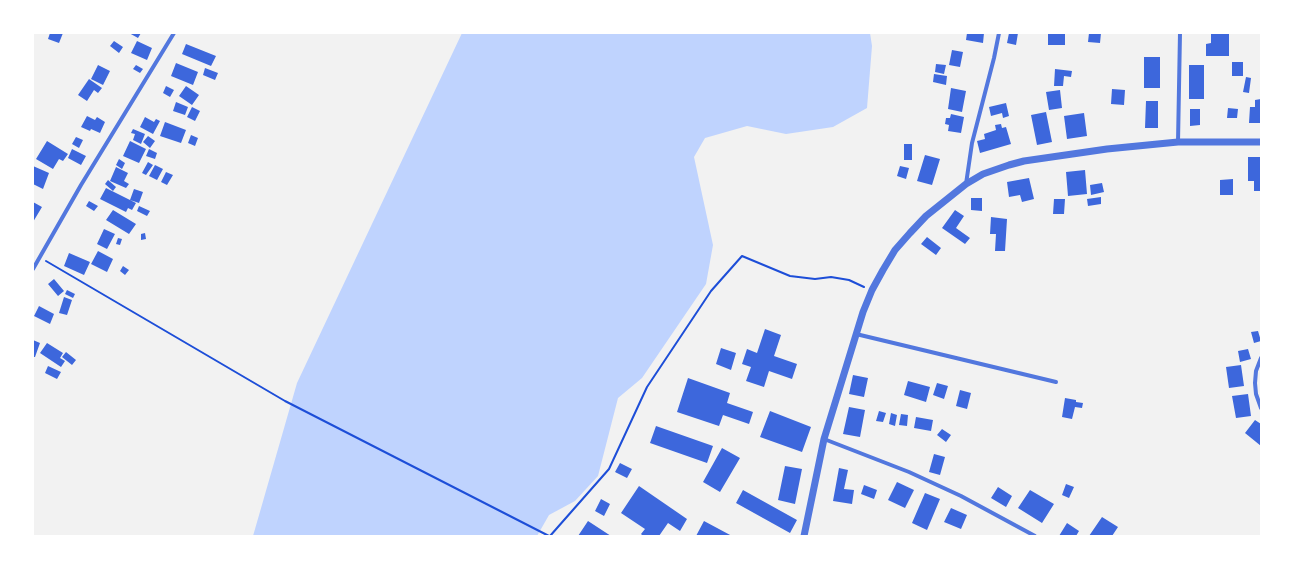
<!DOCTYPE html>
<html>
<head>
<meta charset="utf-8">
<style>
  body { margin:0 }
  #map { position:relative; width:1294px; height:569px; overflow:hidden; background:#f2f2f2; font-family:Georgia,serif }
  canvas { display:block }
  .frame { position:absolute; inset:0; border:34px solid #fff; pointer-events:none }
</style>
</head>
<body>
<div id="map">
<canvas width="1294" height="569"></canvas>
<div class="frame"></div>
</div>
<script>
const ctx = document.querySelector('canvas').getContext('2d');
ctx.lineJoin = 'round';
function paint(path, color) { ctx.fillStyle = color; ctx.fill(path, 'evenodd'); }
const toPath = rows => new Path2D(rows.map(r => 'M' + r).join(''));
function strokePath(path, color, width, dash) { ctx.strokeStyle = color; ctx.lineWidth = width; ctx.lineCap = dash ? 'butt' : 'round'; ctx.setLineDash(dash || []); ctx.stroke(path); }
paint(toPath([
  [462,33,870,33,872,46,867,108,833,127,786,134,747,126,705,138,694,157,713,245,706,284,642,378,618,398,598,476,575,501,549,515,537,536,253,536,297,383]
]), '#bfd3fe');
paint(toPath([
  [50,33,63,33,59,43,48,39],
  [129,33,141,33,138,38],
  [967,33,984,33,983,43,966,40],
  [1009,33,1018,33,1016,45,1007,43],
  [1048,33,1065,33,1065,45,1048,45],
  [1089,33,1101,33,1100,43,1088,42],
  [1218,33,1229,33,1229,56,1206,56,1206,44,1211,43,1211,34],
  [114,41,123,47,119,53,110,46],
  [137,41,152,48,147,60,131,53],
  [186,44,216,56,211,66,182,54],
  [952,50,963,52,960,67,949,65],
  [1144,57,1160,57,1160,88,1144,88],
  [1232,62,1243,62,1243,76,1232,76],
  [176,63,198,72,193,85,171,76],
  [936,64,946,65,944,74,935,72],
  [98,65,110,71,103,85,91,79],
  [136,65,143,69,140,73,133,69],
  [1189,65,1204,65,1204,99,1189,99],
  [205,68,218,73,215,80,203,75],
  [1055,69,1072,71,1071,77,1064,76,1063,86,1054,86],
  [934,74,947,76,946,85,933,82],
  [1246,77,1251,78,1249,93,1243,92],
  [89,79,102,88,98,93,94,90,87,101,78,95],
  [166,86,174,90,170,97,163,93],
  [186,86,199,95,192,105,179,96],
  [951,88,966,91,962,112,948,109],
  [1112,89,1125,90,1124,105,1111,104],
  [1060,90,1062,108,1049,110,1046,92],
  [1261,99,1261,123,1249,123,1250,107,1255,107,1255,100],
  [1146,101,1158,101,1158,128,1145,128],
  [176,102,188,107,185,115,173,111],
  [1006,103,1009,116,1003,118,1002,113,991,116,989,107],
  [192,107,200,111,195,121,187,117],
  [1228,108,1238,109,1237,118,1227,118],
  [1190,109,1200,109,1200,125,1190,126],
  [1046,112,1052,142,1037,145,1031,115],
  [1084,113,1087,136,1067,139,1064,116],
  [951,114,964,117,961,133,948,131,949,125,945,124,946,118,950,118],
  [87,116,95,120,97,117,105,122,100,133,91,129,90,131,81,127],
  [145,117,154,122,156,119,160,121,153,134,140,127],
  [165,122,186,130,181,143,160,136],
  [1001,124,1002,128,1006,127,1011,144,980,153,977,141,985,139,984,134,996,130,995,125],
  [133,129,145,134,141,144,133,140,135,134,131,133],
  [191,135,198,138,195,146,188,143],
  [148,136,155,141,150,148,143,142],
  [76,137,83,140,79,148,72,144],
  [47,141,68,154,63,161,59,159,53,169,36,159],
  [130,141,146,149,139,163,123,156],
  [904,144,912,144,912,160,904,160],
  [72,149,86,156,81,165,68,158],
  [149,149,157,153,155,159,146,156],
  [925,155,940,159,932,185,917,181],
  [1248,157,1261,157,1261,191,1254,191,1254,181,1248,181],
  [119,159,125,163,122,169,116,165],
  [148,162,153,165,146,175,142,173],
  [155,165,163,169,157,180,149,176],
  [33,166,49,173,43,189,33,184],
  [900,166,909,168,906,179,897,176],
  [116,167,128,173,124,181,129,184,126,188,110,181],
  [1085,170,1087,194,1068,196,1066,172],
  [166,172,173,175,167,185,161,182],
  [1029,178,1034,199,1022,202,1020,195,1009,197,1007,182],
  [1233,179,1233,195,1220,195,1220,180],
  [108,180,116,187,113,191,105,184],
  [1102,183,1104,192,1091,195,1090,185],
  [106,188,136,203,132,210,128,208,126,212,100,199],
  [134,189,143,192,139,203,130,200],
  [1101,197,1101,204,1088,206,1087,199],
  [971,198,982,198,982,211,971,210],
  [1054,199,1065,199,1064,214,1053,214],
  [89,201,98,206,94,211,86,206],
  [33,202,42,207,33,222],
  [139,206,150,211,147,216,137,211],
  [113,210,136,224,129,234,106,220],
  [955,210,964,216,956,228,970,238,965,244,942,228],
  [991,217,1007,219,1005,251,995,251,996,234,990,234],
  [104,229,115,234,107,249,97,244],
  [145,233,146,239,141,240,141,234],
  [927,237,941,248,936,255,921,244],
  [118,238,122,239,120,245,116,244],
  [98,251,113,259,107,272,91,264],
  [69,253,90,262,84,275,64,266],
  [123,266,129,270,125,275,120,271],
  [54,279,64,291,58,296,48,284],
  [67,290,75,294,73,298,65,294],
  [64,297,72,300,67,315,59,313],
  [39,306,54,314,50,324,34,316],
  [765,329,781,335,774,356,797,364,792,379,769,371,764,387,746,381,751,367,742,364,747,349,757,353],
  [1258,331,1261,341,1254,343,1251,332],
  [33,340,40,343,35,357,33,357],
  [47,343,63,353,60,358,65,361,61,367,40,353],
  [721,348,736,353,731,370,716,364],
  [1248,349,1251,359,1240,362,1238,351],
  [66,352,76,360,72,365,62,357],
  [1241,365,1244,386,1229,388,1226,367],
  [48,366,61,372,57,379,45,373],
  [853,375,868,378,864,397,849,394],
  [688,378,730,393,727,403,753,412,749,424,723,415,719,426,677,412],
  [908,381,930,387,926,402,904,395],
  [937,383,948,386,944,399,933,395],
  [960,390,971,393,967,409,956,406],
  [1248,394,1251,416,1236,418,1232,396],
  [1065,398,1076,400,1076,402,1083,403,1082,408,1075,407,1072,419,1062,417],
  [849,407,865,410,860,437,843,434],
  [770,411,811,427,802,452,760,437],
  [879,411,886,413,883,422,876,421],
  [891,413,897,415,895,426,889,424],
  [901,414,908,415,907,426,899,425],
  [916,417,933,420,931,431,914,428],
  [1255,420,1261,424,1261,446,1245,433],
  [656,426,713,446,707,463,650,443],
  [942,429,951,435,946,442,937,435],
  [722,448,740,458,720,492,703,482],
  [934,454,945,457,940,475,929,472],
  [620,463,632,469,627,478,615,472],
  [785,466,802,469,795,504,778,500],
  [839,468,848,470,844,489,854,490,852,504,833,501],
  [897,482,914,490,905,508,888,500],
  [1066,484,1074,487,1069,498,1062,495],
  [864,485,877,490,874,499,861,494],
  [639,486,687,519,680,531,668,523,659,536,643,536,641,534,645,529,621,513],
  [998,487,1012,496,1006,507,991,498],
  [743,490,797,520,790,533,736,503],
  [1030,490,1054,504,1042,523,1018,508],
  [925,493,940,499,927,530,912,523],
  [601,499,610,504,604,516,595,511],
  [951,508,967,515,961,529,944,522],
  [1102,517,1118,527,1112,536,1089,536],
  [588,521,611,536,578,536],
  [704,521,732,536,696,536],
  [1067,523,1079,531,1076,536,1059,536]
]), '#3d67dc');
strokePath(toPath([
  [46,261,285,401,549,536],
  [550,536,609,469,647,387,711,291,742,256,790,276,815,279,831,277,849,280,864,287]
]), '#1d4ed8', 2);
strokePath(toPath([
  [1178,142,1180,33],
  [966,184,972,143,994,58,999,33],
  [33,269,81,185,174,33],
  [856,334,1056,382],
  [1261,358,1256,371,1255,383,1256,394,1261,408],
  [824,439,909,472,961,496,1035,536]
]), '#5277de', 4);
strokePath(toPath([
  [804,536,824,439,863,312,872,290,883,270,895,250,910,233,926,216,966,184,983,174,1009,165,1024,161,1107,149,1178,142,1261,142]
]), '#5277de', 7);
</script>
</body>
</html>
